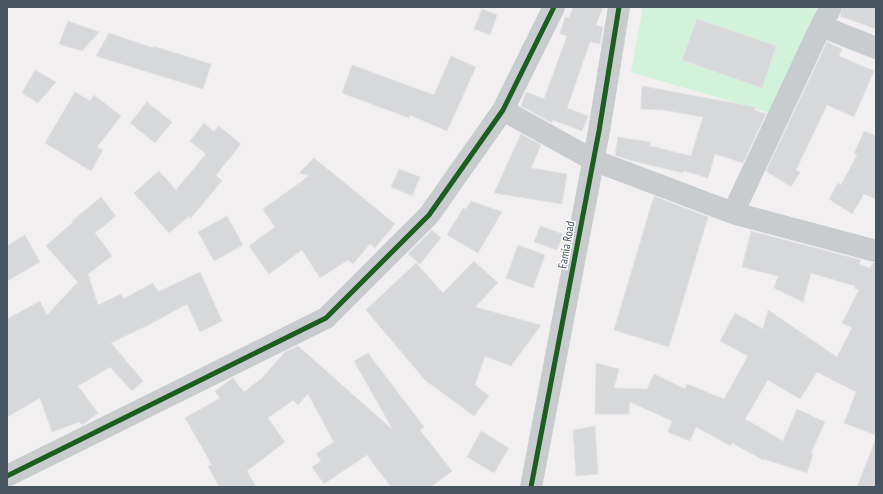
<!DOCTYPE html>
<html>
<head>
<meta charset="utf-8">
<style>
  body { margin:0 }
  #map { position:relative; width:883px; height:494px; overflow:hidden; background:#f1eff0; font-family:"PT Sans Narrow",sans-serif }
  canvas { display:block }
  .frame { position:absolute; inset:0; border:8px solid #45545e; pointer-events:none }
</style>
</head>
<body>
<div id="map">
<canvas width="883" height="494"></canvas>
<div class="frame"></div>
</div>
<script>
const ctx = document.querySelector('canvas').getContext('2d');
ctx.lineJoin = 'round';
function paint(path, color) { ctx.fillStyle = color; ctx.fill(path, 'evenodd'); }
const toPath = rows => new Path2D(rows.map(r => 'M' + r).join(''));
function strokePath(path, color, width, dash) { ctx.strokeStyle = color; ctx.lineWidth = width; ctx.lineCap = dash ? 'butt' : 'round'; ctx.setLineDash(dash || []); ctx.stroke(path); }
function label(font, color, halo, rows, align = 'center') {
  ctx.font = font + ' "PT Sans Narrow",sans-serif'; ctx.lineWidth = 3; ctx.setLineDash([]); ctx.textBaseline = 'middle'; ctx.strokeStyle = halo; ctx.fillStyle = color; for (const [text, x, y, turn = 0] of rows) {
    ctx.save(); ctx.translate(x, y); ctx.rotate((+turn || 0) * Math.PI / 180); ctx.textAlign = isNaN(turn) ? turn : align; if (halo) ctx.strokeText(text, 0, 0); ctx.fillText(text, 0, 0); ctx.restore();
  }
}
paint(toPath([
  [643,7,820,7,770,113,631,72]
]), '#d2f2dc');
const building = toPath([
  [573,7,603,7,596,25,603,27,600,44,590,42,567,108,588,116,582,131,553,120,552,123,521,106,526,92,544,99,567,36,560,34,565,17,569,18,573,7],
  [843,7,876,7,876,29,840,16,843,7],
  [482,9,497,15,490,35,474,29,482,9],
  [697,19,776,46,762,88,682,60,697,19],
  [68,21,99,32,82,51,59,44,68,21],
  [109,33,153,48,153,46,211,64,203,89,96,56,109,33],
  [827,42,842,49,839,56,874,71,854,117,827,105,796,170,800,172,791,187,766,171,827,42],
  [451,56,476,67,447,131,410,115,409,118,342,93,352,65,434,95,451,56],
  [35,70,56,82,38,103,22,93,35,70],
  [642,86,755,107,754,110,766,114,743,163,715,154,708,178,684,171,683,173,629,160,615,155,618,137,650,142,650,146,691,156,703,117,663,110,641,109,642,86],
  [75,92,90,101,94,95,121,116,97,147,103,150,91,171,45,143,75,92],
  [147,102,172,122,155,143,130,123,147,102],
  [204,123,214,132,219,126,241,144,216,175,222,181,190,219,189,216,169,233,134,193,159,171,176,190,206,154,190,141,204,123],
  [864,131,876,136,876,199,864,194,852,214,829,199,838,183,841,185,857,155,854,154,864,131],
  [521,134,541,145,531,168,567,174,562,204,494,193,521,134],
  [314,158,395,224,375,248,370,244,353,264,348,260,320,278,302,250,269,274,249,246,275,227,263,209,309,176,299,173,314,158],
  [399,169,420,177,412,196,391,187,399,169],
  [654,196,708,217,669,347,614,330,654,196],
  [101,197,116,216,95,233,112,256,88,274,98,305,121,294,123,299,153,283,158,292,200,272,222,321,200,332,187,304,145,327,144,327,111,343,143,381,132,391,110,367,78,386,98,413,82,425,79,422,52,432,40,398,7,417,7,319,40,301,47,315,78,282,46,246,73,222,72,221,101,197],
  [471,201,502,212,478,253,447,235,463,208,466,209,471,201],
  [227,216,243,245,214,261,198,232,227,216],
  [540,226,563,234,557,250,534,242,540,226],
  [432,230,441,238,420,264,408,254,432,230],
  [751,231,861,260,859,264,870,268,873,263,876,263,876,435,844,423,856,392,817,372,800,399,768,380,745,419,783,441,797,409,825,422,811,453,813,454,807,473,764,459,763,460,732,443,731,446,696,427,690,441,668,432,672,421,630,402,629,414,595,414,596,363,619,369,614,388,647,389,654,374,685,389,687,384,724,399,748,356,720,341,735,313,763,329,768,310,837,357,852,328,842,323,859,290,854,288,855,286,811,273,803,302,774,288,778,276,742,267,751,231],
  [25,235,40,262,7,281,7,246,25,235],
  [518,245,545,255,533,288,506,278,518,245],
  [474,261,498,283,475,307,541,325,511,366,485,356,475,385,489,396,474,416,425,380,366,310,416,263,443,293,474,261],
  [298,346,393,430,354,361,368,353,424,427,420,430,452,471,431,487,391,487,367,455,324,484,312,467,321,461,316,454,334,442,308,394,298,405,293,400,268,418,285,442,247,471,256,487,219,487,208,466,212,465,185,418,220,398,215,391,233,378,244,392,262,378,285,352,298,346],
  [595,426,598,474,576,476,573,430,595,426],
  [481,431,509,448,494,473,467,457,481,431],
  [875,441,876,441,876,487,857,487,875,441]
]);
paint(building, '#d7d8da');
strokePath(building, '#e2e1e3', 1);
strokePath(toPath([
  [821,26,876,48],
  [503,110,593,160,733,213,876,251],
  [733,213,821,26,831,7],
  [7,476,326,318,429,215,503,110,554,7],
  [531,487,599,131,619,7]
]), '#c8ccce', 22);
strokePath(toPath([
  [7,476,326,318,429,215,503,110,554,7],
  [531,487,599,131,619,7]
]), '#1b5e20', 5);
label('12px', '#45545e', '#fff', [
  ["Famia Road",567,245,-80]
]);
</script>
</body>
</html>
